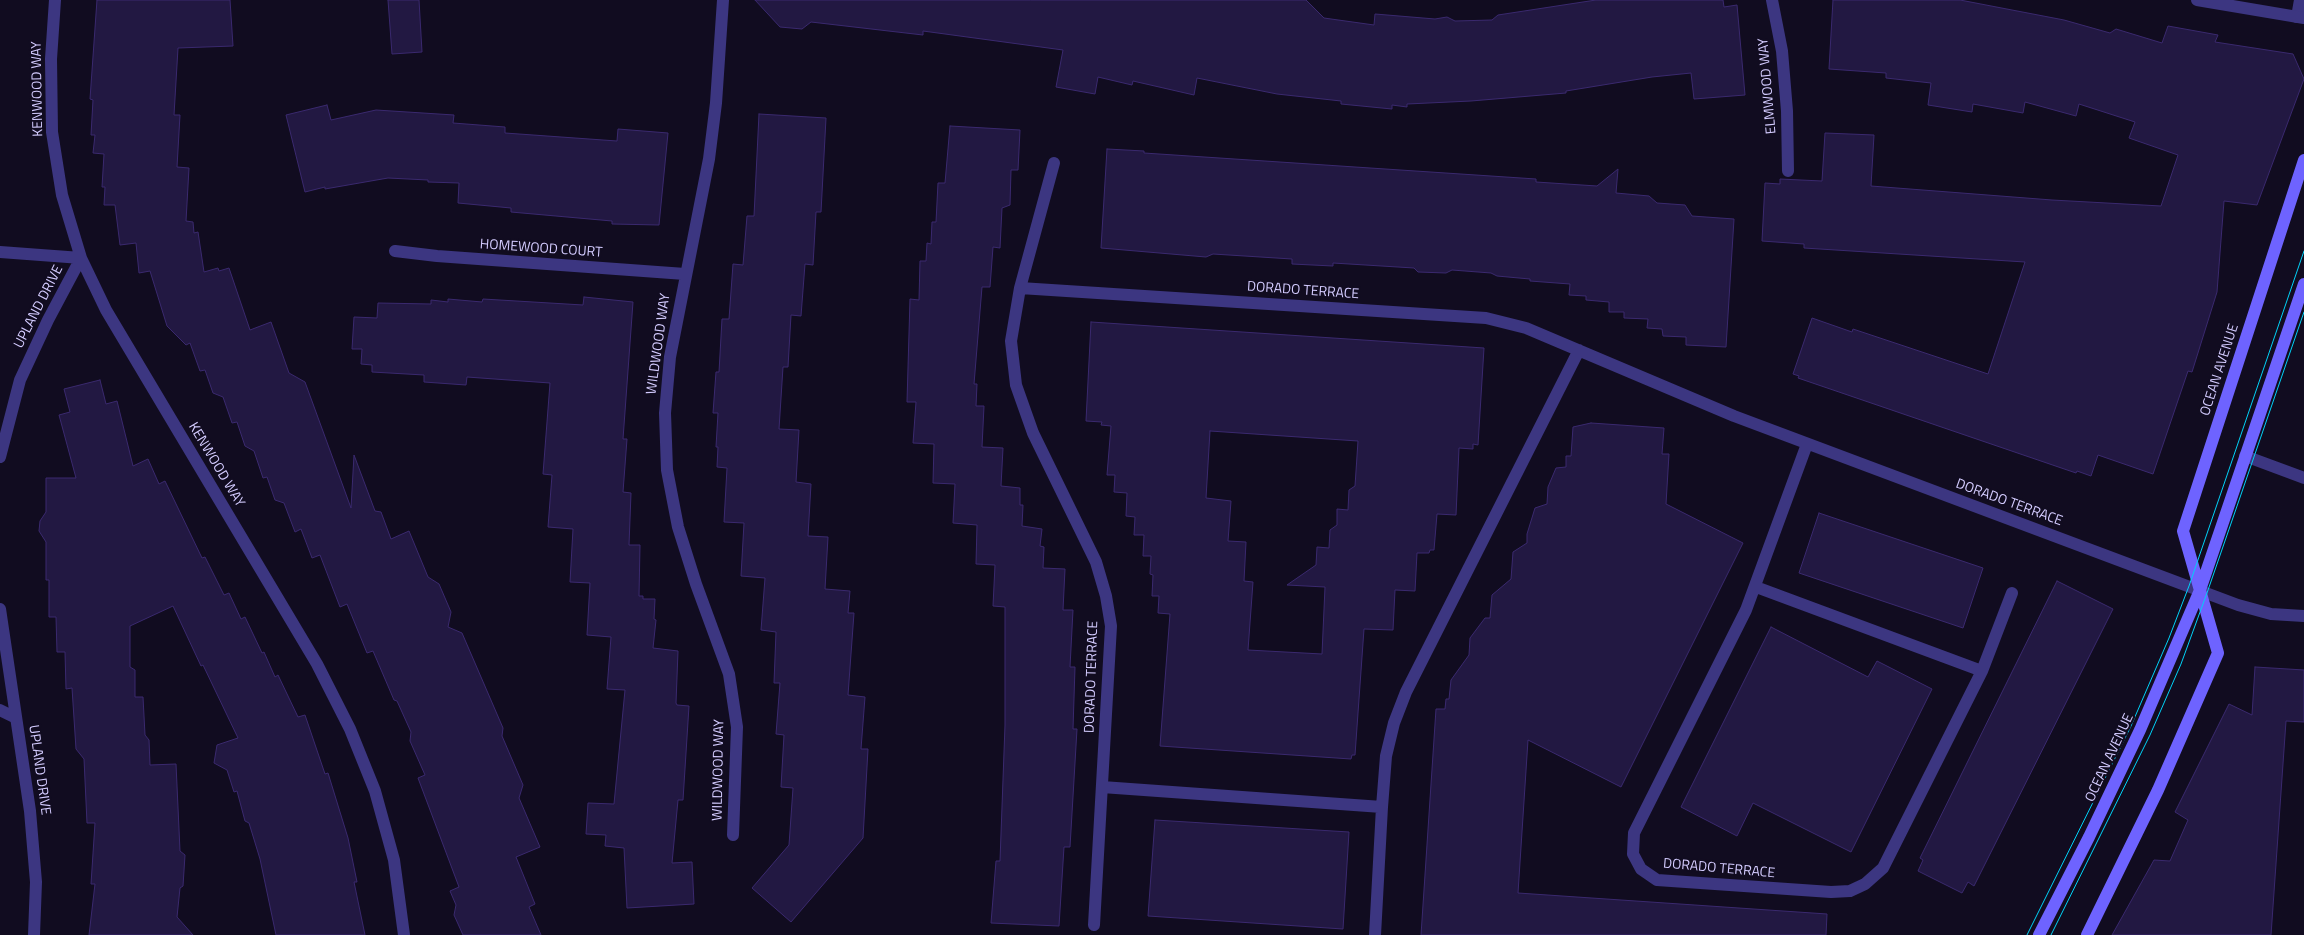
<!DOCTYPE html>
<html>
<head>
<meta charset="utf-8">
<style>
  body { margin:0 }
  canvas { display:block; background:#110c20 }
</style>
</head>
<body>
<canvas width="2304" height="935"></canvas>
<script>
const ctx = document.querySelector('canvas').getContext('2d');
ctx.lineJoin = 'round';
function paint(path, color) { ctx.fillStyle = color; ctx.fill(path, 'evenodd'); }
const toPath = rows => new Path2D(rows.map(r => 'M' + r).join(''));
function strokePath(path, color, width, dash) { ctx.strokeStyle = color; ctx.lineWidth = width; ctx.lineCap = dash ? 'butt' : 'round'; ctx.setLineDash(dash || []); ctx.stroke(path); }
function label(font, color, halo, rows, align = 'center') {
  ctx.font = font + ' "Titillium Web",sans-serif'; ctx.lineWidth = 4.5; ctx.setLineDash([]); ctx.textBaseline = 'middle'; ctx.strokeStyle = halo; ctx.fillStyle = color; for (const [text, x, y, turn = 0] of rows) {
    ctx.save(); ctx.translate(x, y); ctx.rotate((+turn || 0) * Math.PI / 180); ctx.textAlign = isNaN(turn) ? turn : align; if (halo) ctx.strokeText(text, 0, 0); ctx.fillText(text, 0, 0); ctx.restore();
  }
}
const building = toPath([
  [97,0,230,0,233,46,178,48,174,115,180,115,177,167,189,168,186,221,193,222,194,233,198,232,204,272,218,268,219,271,229,268,250,330,271,322,289,373,305,382,351,508,354,455,375,511,381,512,391,539,409,531,428,577,439,584,451,612,448,627,462,633,503,728,502,736,523,785,519,798,540,847,516,857,535,904,529,907,541,935,463,935,454,915,456,905,450,891,459,887,418,778,425,775,410,741,411,732,397,701,394,700,373,651,367,653,347,604,340,607,320,555,312,558,301,529,295,532,284,503,275,500,267,477,263,478,254,451,245,446,237,422,232,423,223,397,213,393,205,370,200,371,190,343,186,345,167,326,150,271,139,273,136,243,120,245,115,205,104,205,105,187,102,187,104,154,93,153,95,135,91,135,93,100,90,99,97,0],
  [388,0,419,0,422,52,392,54,388,0],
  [755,0,1306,0,1324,18,1374,25,1375,14,1435,19,1447,17,1455,21,1492,20,1498,15,1596,0,1723,0,1724,7,1737,5,1745,95,1694,99,1691,73,1652,77,1566,91,1566,93,1471,101,1407,104,1407,107,1392,105,1392,109,1341,104,1341,101,1277,94,1197,78,1194,95,1133,81,1132,85,1098,77,1095,94,1056,87,1063,50,923,31,923,35,811,22,802,29,780,27,755,0],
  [1833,0,1960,0,2064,20,2110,33,2116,29,2162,43,2168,26,2218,35,2215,42,2293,54,2304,79,2257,205,2224,201,2217,292,2192,372,2188,371,2153,474,2098,455,2091,476,2077,471,2076,473,1798,378,1799,376,1793,374,1812,318,1852,332,1853,329,1988,374,2025,262,1804,248,1804,244,1762,241,1765,183,1780,184,1780,179,1822,181,1825,133,1874,135,1871,186,2052,200,2161,206,2178,155,2129,138,2135,122,2079,104,2076,116,2025,102,2023,113,1973,104,1972,112,1928,105,1931,83,1886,78,1886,73,1829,69,1833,0],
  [327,105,331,120,376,110,454,115,453,123,505,127,505,133,617,141,618,129,668,133,659,225,612,224,612,221,511,212,511,208,458,203,459,183,428,182,428,180,388,178,325,189,325,187,305,192,286,115,327,105],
  [759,114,826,118,821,212,816,212,813,265,805,264,801,316,791,315,788,367,783,367,779,429,799,430,796,482,811,484,808,536,828,537,825,589,850,591,848,613,854,613,848,695,865,697,861,749,868,749,863,838,791,922,752,888,789,845,793,788,781,787,784,735,776,734,780,683,774,683,776,632,761,630,765,578,741,576,744,523,724,522,727,468,717,467,718,447,716,447,718,413,713,413,716,372,719,372,722,319,729,319,733,264,743,265,747,216,754,216,759,114],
  [950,126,1020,130,1018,170,1011,170,1010,205,1002,208,1000,248,993,247,990,287,982,287,974,384,977,384,976,406,984,406,982,447,1003,448,1001,486,1020,488,1020,505,1023,505,1022,526,1042,529,1040,546,1044,547,1043,568,1065,569,1063,610,1073,610,1070,667,1075,667,1073,729,1077,729,1070,847,1064,847,1059,926,991,923,996,861,1000,861,1005,725,1005,607,993,606,995,565,976,564,977,525,953,523,955,484,933,483,934,444,913,443,916,402,907,402,910,299,919,300,920,261,926,261,927,243,931,244,932,222,936,222,938,183,945,183,950,126],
  [1107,149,1144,151,1144,153,1536,179,1536,182,1597,186,1618,169,1616,193,1649,196,1657,203,1685,205,1692,216,1734,219,1726,347,1686,345,1686,337,1663,336,1662,329,1647,328,1648,319,1624,318,1624,312,1609,312,1609,302,1586,300,1586,296,1569,295,1570,284,1530,281,1530,279,1497,276,1491,273,1452,270,1446,273,1418,272,1414,268,1333,263,1333,266,1292,264,1292,259,1213,254,1206,257,1101,248,1107,149],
  [584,297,633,302,623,439,627,439,623,492,631,493,629,545,640,545,639,596,643,596,643,599,655,599,654,619,656,620,653,648,678,651,676,703,677,705,689,706,683,800,678,800,672,863,692,862,694,904,627,908,624,848,605,846,606,835,586,834,588,803,614,804,625,690,607,689,611,637,587,635,590,583,570,582,573,529,548,527,552,475,543,474,550,383,467,377,466,385,424,382,424,375,372,372,372,365,361,364,362,349,352,349,354,317,377,318,378,303,431,304,431,300,448,302,448,299,482,302,483,299,583,305,584,297],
  [1091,322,1484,348,1478,445,1473,444,1473,449,1459,448,1456,515,1437,514,1434,550,1430,550,1429,553,1417,553,1415,591,1395,590,1393,630,1364,629,1355,755,1352,755,1351,759,1160,746,1170,614,1158,613,1159,596,1152,596,1153,575,1150,574,1151,556,1143,556,1144,535,1134,535,1135,517,1126,516,1127,493,1114,492,1115,475,1107,475,1111,426,1101,425,1102,422,1086,421,1091,322],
  [1210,431,1358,441,1355,486,1349,490,1348,510,1337,509,1337,525,1330,530,1329,548,1317,547,1316,565,1287,585,1325,587,1322,654,1248,650,1253,582,1244,581,1246,542,1228,541,1231,501,1206,498,1210,431],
  [100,380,106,404,117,401,133,466,148,459,159,484,165,481,202,558,205,557,224,595,229,593,241,619,245,617,262,653,264,652,275,677,278,675,298,717,305,715,325,774,328,773,348,838,357,882,354,882,365,935,276,935,260,859,249,823,245,821,237,791,234,792,227,770,214,763,217,745,238,738,203,665,201,666,173,606,130,626,130,667,135,670,135,697,143,697,145,735,149,740,150,765,176,764,180,851,185,855,183,886,180,888,177,917,193,935,89,935,95,884,91,884,95,823,87,823,84,759,76,749,72,688,66,689,65,652,57,652,56,617,49,617,49,580,46,580,46,542,39,531,40,521,46,512,46,478,76,478,59,415,70,412,64,389,100,380],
  [1591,423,1664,428,1662,454,1669,454,1666,504,1743,543,1621,787,1528,740,1518,893,1827,914,1826,935,1421,935,1436,709,1445,709,1446,699,1449,699,1451,680,1469,655,1470,638,1485,618,1490,618,1492,595,1511,579,1513,552,1527,543,1527,534,1535,508,1547,504,1548,487,1556,468,1566,467,1566,456,1571,456,1573,427,1591,423],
  [1819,513,1983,568,1963,628,1799,573,1819,513],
  [2057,581,2113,609,1974,886,1968,882,1962,893,1918,871,1923,860,1920,858,2057,581],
  [1771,627,1868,677,1877,661,1932,689,1851,852,1753,803,1737,836,1681,807,1771,627],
  [2255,667,2304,670,2304,722,2286,721,2271,935,2112,935,2154,860,2170,861,2188,820,2175,812,2229,704,2252,715,2255,667],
  [1155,820,1349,832,1343,929,1148,916,1155,820]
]);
paint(building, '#221842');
strokePath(building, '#3a296e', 1);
strokePath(toPath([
  [2297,17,2300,0],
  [2245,456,2304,478]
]), '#3c3681', 12);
strokePath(toPath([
  [55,0,51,59,52,132,62,195,81,258,106,310,317,664,350,729,375,791,394,860,404,935],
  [723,0,716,103,709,159,670,357,665,413,667,470,678,527,696,584,729,674,737,727,733,835],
  [1772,0,1782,51,1787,111,1788,171],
  [2197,0,2304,18],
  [1054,163,1020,288,1011,341,1016,385,1033,433,1096,562,1106,596,1111,626,1094,925],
  [395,251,437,256,685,274],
  [0,252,81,258,48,320,20,380,0,457],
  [1020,288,1486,318,1526,328,1734,416,2238,605,2271,614,2304,616],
  [1807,444,1746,610,1634,833,1633,854,1641,869,1657,880,1831,892,1850,891,1865,884,1883,868,1982,671,2012,593],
  [1756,587,1982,671],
  [0,609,30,811,36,882,34,935],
  [0,710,16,718],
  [1102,787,1382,807],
  [1375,935,1382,807,1386,756,1394,723,1406,692,1579,350]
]), '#3c3681', 12);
strokePath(toPath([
  [2039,935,2089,837,2140,730,2200,590,2304,284],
  [2087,935,2158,790,2218,653,2183,531,2304,160]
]), '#6e63ff', 12);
strokePath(toPath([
  [2027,935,2131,726,2169,638,2189,586,2304,251],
  [2051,935,2150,735,2181,664,2207,593,2304,312]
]), '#00d2f7', 1);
label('14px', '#d4ccff', '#110c20', [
  ["ELMWOOD WAY",1768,86,-95],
  ["KENWOOD WAY",38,89,-91],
  ["HOMEWOOD COURT",541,249,4],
  ["DORADO TERRACE",1303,291,4],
  ["UPLAND DRIVE",39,307,-63],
  ["WILDWOOD WAY",659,344,-82],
  ["OCEAN AVENUE",2220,370,-72],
  ["KENWOOD WAY",216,465,59],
  ["DORADO TERRACE",2009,503,20],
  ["DORADO TERRACE",1092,677,-88],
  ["OCEAN AVENUE",2110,758,-65],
  ["UPLAND DRIVE",39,770,82],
  ["WILDWOOD WAY",719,770,-89],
  ["DORADO TERRACE",1719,869,5]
]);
</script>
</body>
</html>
